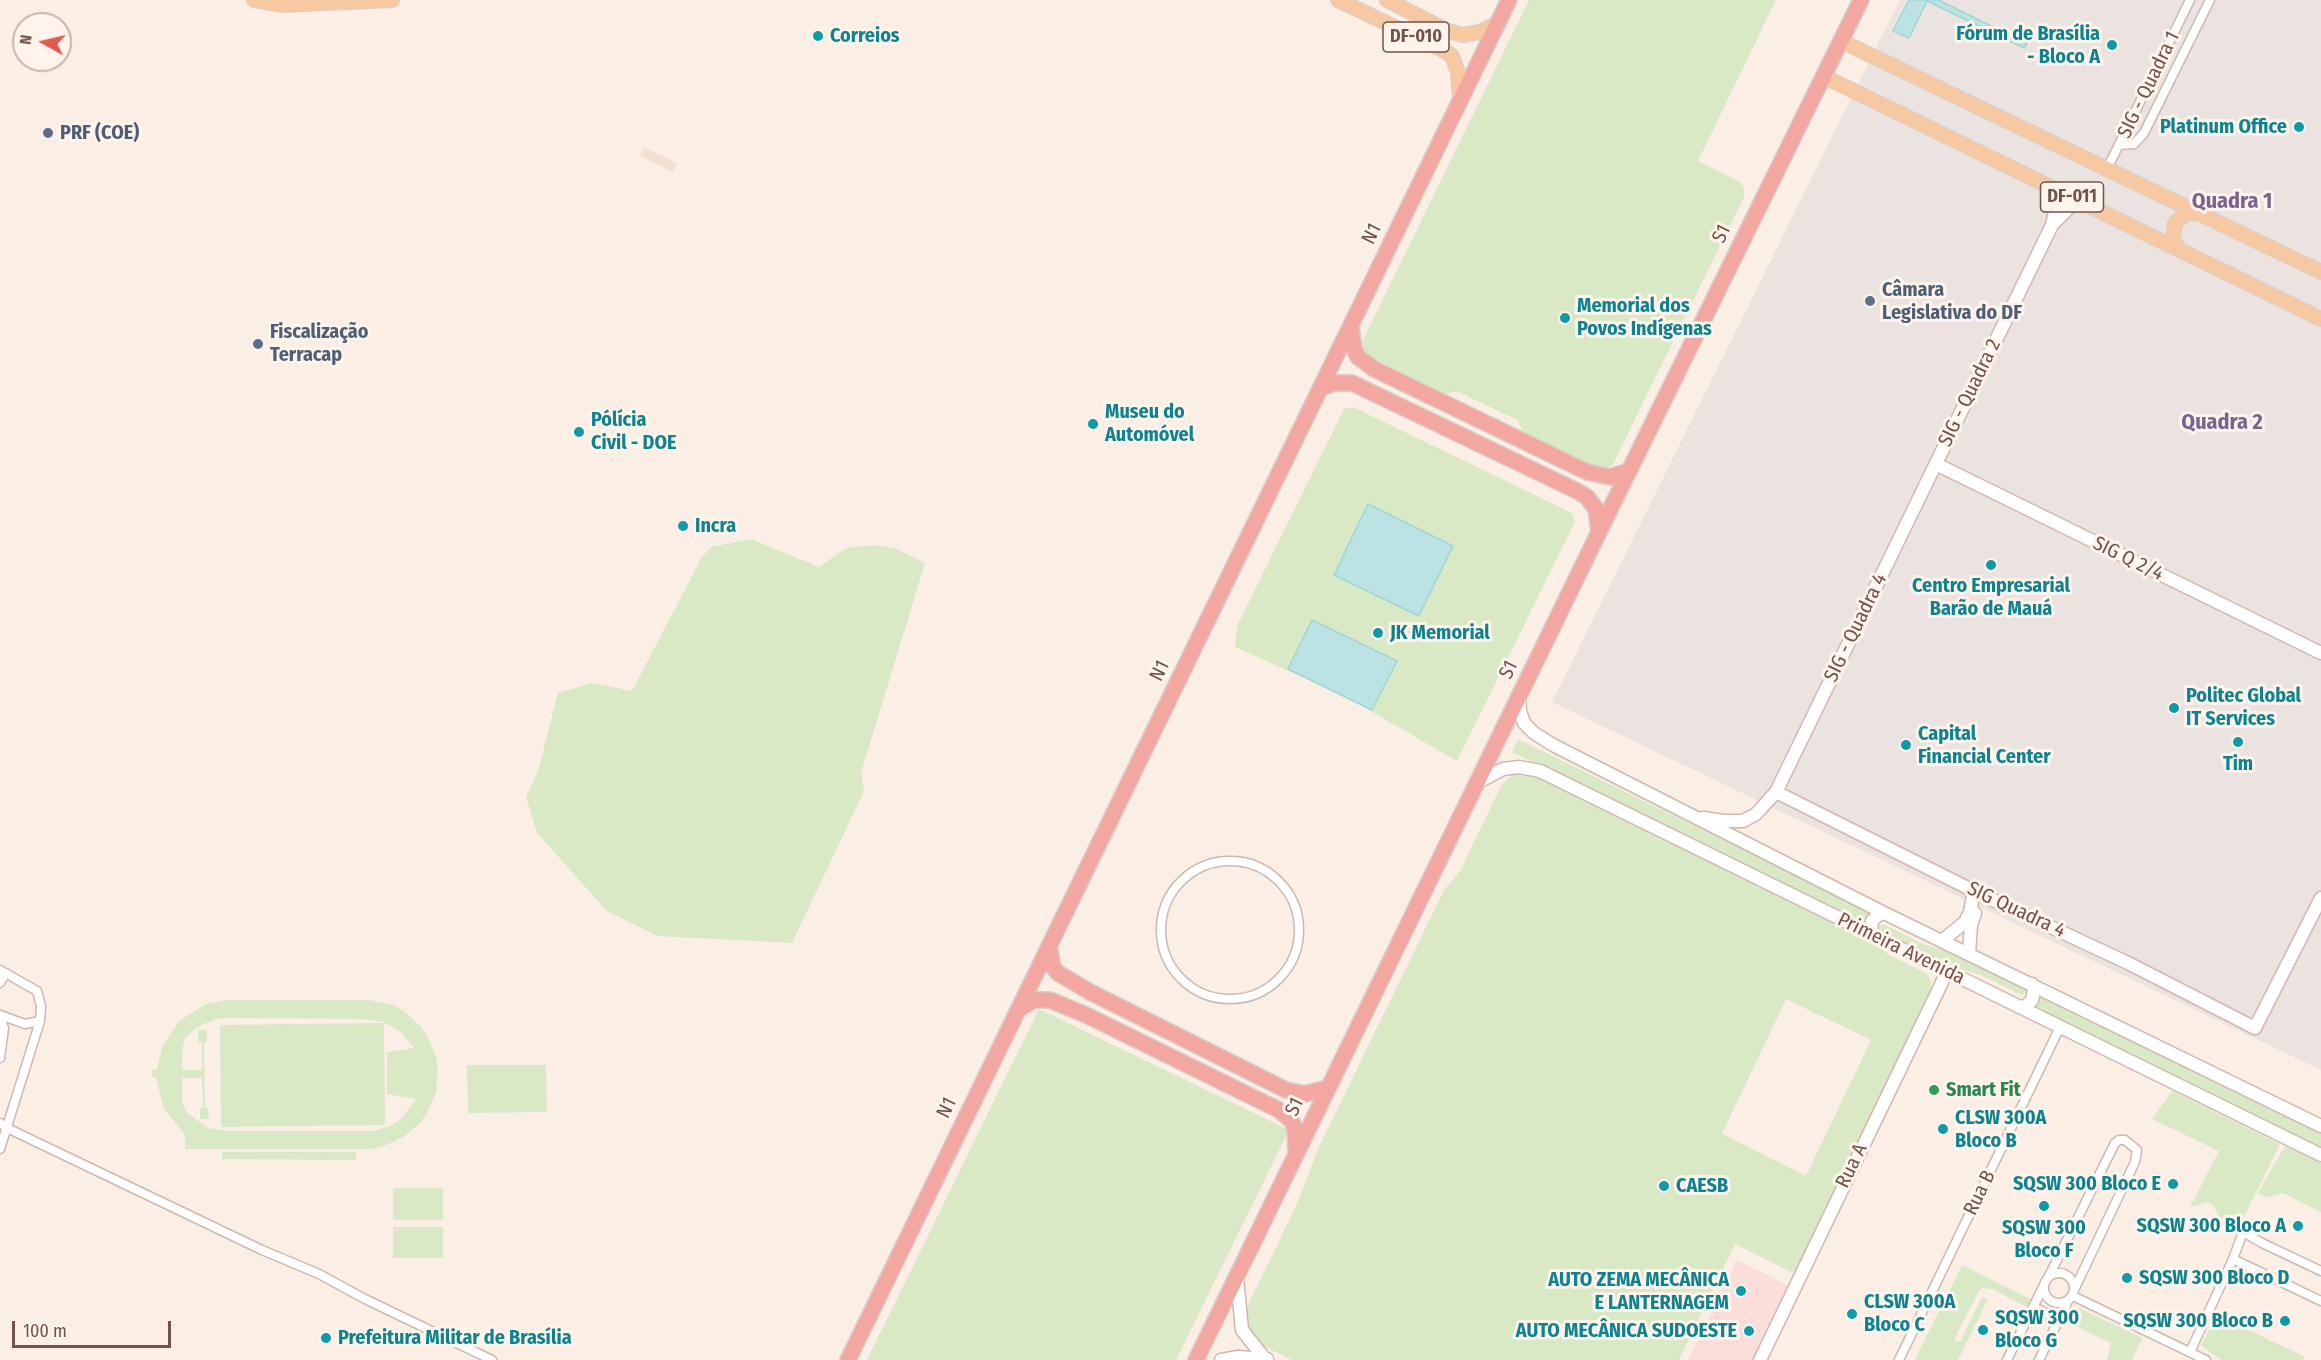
<!DOCTYPE html>
<html>
<head>
<meta charset="utf-8">
<style>
  body { margin:0 }
  #map { position:relative; width:2321px; height:1360px; overflow:hidden; background:#fbefe5; font-family:"Fira Sans Condensed",sans-serif }
  canvas { display:block }
  .north { position:absolute; left:12px; top:12px; width:60px; height:60px; box-sizing:border-box; background:#fef4ec; border:2px solid #c6b4ac; border-radius:50%; rotate:278deg; font-size:16px; font-weight:700; line-height:24px; text-align:center; color:#72534c }
  .north::after { content:''; display:block; margin:auto; width:21px; height:27px; background:#de5a52; clip-path:polygon(50% 0,100% 100%,50% 72%,0 100%) }
  .scale { position:absolute; left:12px; top:1321px; width:159px; height:27px; box-sizing:border-box; border:3px solid #72534c; border-top:0; padding-left:8px; font-size:18px; line-height:21px; white-space:nowrap; color:#72534c; -webkit-text-stroke:4px #fef4ec; paint-order:stroke }
</style>
</head>
<body>
<div id="map">
<canvas width="2321" height="1360"></canvas>
<div class="north">N</div>
<div class="scale">100 m</div>
</div>
<script>
const ctx = document.querySelector('canvas').getContext('2d');
ctx.lineJoin = 'round';
function paint(path, color) { ctx.fillStyle = color; ctx.fill(path, 'evenodd'); }
const toPath = rows => new Path2D(rows.map(r => 'M' + r).join(''));
function strokePath(path, color, width, dash) { ctx.strokeStyle = color; ctx.lineWidth = width; ctx.lineCap = dash ? 'butt' : 'round'; ctx.setLineDash(dash || []); ctx.stroke(path); }
function label(font, color, halo, rows, align = 'center') {
  ctx.font = font + ' "Fira Sans Condensed",sans-serif'; ctx.lineWidth = 6; ctx.setLineDash([]); ctx.textBaseline = 'middle'; ctx.strokeStyle = halo; ctx.fillStyle = color; for (const [text, x, y, turn = 0] of rows) {
    ctx.save(); ctx.translate(x, y); ctx.rotate((+turn || 0) * Math.PI / 180); ctx.textAlign = isNaN(turn) ? turn : align; if (halo) ctx.strokeText(text, 0, 0); ctx.fillText(text, 0, 0); ctx.restore();
  }
}
paint(toPath([
  [644,147,677,163,673,172,640,156]
]), '#f2e0d4');
paint(toPath([
  [1737,1260,1788,1285,1752,1360,1688,1360]
]), '#fbdeda');
paint(toPath([
  [1900,0,2321,0,2321,1070,1552,702]
]), '#ebe3df');
paint(toPath([
  [1529,0,1776,0,1698,161,1738,181,1744,187,1744,197,1613,464,1607,469,1599,468,1522,431,1518,420,1456,391,1446,395,1367,356,1363,350,1362,342],
  [1353,407,1572,513,1575,522,1457,761,1343,695,1235,647,1237,626,1344,409],
  [751,539,819,567,846,548,873,545,894,548,925,563,861,773,864,791,792,943,658,936,607,911,537,833,526,797,538,771,558,693,593,683,632,691,702,557,711,547],
  [1518,739,1870,912,1864,924,1512,752],
  [1523,773,1535,776,1869,939,1889,955,1926,973,1931,981,1931,990,1795,1271,1791,1272,1735,1244,1679,1360,1292,1360,1253,1341,1247,1334,1245,1311,1297,1204,1319,1147,1444,890,1460,871,1502,784,1512,775],
  [1786,999,1871,1040,1806,1176,1722,1134],
  [1883,924,1923,944,1954,953,2026,988,2026,993,2022,995,1981,975,1950,966,1879,931,1878,927],
  [2041,996,2321,1132,2321,1148,2035,1008],
  [226,1000,370,1000,392,1005,403,1010,420,1026,427,1035,436,1057,438,1068,436,1092,427,1113,420,1123,402,1138,381,1147,370,1149,185,1149,185,1134,164,1109,156,1078,152,1077,152,1070,157,1070,162,1047,179,1021,206,1004],
  [226,1018,363,1019,383,1022,400,1031,414,1048,387,1052,387,1094,416,1099,401,1119,392,1125,374,1131,227,1131,208,1128,186,1112,182,1100,182,1078,202,1078,203,1107,200,1108,200,1119,209,1119,208,1108,205,1107,204,1042,207,1042,207,1030,198,1030,198,1042,202,1042,202,1070,182,1070,182,1051,185,1038,197,1027,216,1019],
  [1039,1009,1289,1130,1176,1360,867,1360],
  [384,1023,385,1125,221,1127,220,1025],
  [467,1065,546,1065,547,1112,468,1113],
  [2172,1091,2280,1144,2238,1229,2218,1216,2214,1206,2207,1202,2190,1207,2219,1151,2152,1119],
  [2285,1146,2321,1163,2321,1212,2283,1193,2269,1197,2257,1194],
  [222,1152,356,1152,356,1160,222,1159],
  [393,1188,443,1188,443,1220,393,1220],
  [393,1227,443,1227,443,1258,393,1258],
  [1962,1265,2032,1300,2029,1308,1992,1289,1983,1288,1979,1291,1954,1340,1960,1342,1982,1297,1988,1299,1958,1360,1915,1360],
  [2074,1308,2079,1308,2142,1338,2132,1360,2107,1360,2111,1343,2067,1322],
  [2217,1315,2305,1357,2303,1360,2221,1360,2201,1345]
]), '#d9e8c5');
const water = toPath([
  [1909,0,1939,0,2027,44,2024,48,1927,1,1909,38,1893,31,1909,0],
  [1368,504,1453,546,1419,616,1334,575,1368,504],
  [1312,620,1397,661,1372,710,1288,669,1312,620]
]);
paint(water, '#bbe3e3');
strokePath(water, '#a2d5d4', 1.5);
const street = toPath([
  [2119,145,2134,144,2144,133,2210,0],
  [2107,169,2190,0],
  '1161 930a69 69 0 1 1 138 0a69 69 0 1 1-138 0Z',
  [0,970,37,991,41,1006,40,1021,0,1149],
  [0,983,6,973],
  [0,1015,25,1024,40,1021],
  [0,1018,4,1028,0,1058],
  [0,1123,7,1128,262,1250,319,1274,365,1299,492,1360],
  [2233,1259,2321,1301],
  '2044 1288a15 15 0 1 1 30 0a15 15 0 1 1-30 0Z',
  [2048,1278,2115,1143,2119,1140,2125,1140,2137,1150,2135,1162,2075,1288],
  [2073,1296,2206,1360],
  [2034,1307,2059,1320],
  [2190,1352,2233,1259,2243,1232,2262,1243,2321,1271],
  [1899,1360,2060,1027],
  [2007,1360,2044,1285],
  [2039,1360,2068,1301]
]);
const secondary = toPath([
  [2055,222,2077,199],
  [1936,464,2321,653],
  [1519,696,1520,711,1524,723,1534,733,1553,745,1884,913,2321,1126],
  [1477,783,1503,769,1519,767,1540,771,2321,1155],
  [1776,792,1982,895,2128,963,2255,1028,2321,898],
  [1703,818,1724,821,1743,821,1756,814,1776,792,2052,225,2060,191],
  [1873,935,1871,930,1872,921,1878,915,1884,913],
  [1943,940,1965,922,1970,912,1974,891],
  [1969,953,1971,925,1975,913],
  [2019,1007,2026,1006,2032,1000,2034,990,2032,984],
  [1237,1278,1242,1330,1265,1359],
  [1221,1360,1238,1357,1267,1359],
  [1760,1360,1947,972]
]);
const primary = toPath([
  [254,0,283,5,392,0],
  [1338,0,1441,49,1452,56,1458,72,1460,100],
  [1387,0,1448,31,1463,35,1480,32,1498,23],
  [1841,41,2321,272],
  [1823,76,2321,319],
  [2180,250,2173,239,2175,223,2185,214,2199,213]
]);
const highway = toPath([
  [1351,326,1354,349,1358,357,1374,369,1587,472,1610,477,1629,471],
  [1321,388,1334,383,1352,383,1577,491,1587,497,1596,509,1599,532],
  [1049,946,1053,967,1058,973,1090,992,1286,1090,1305,1094,1328,1088],
  [1019,1009,1034,1000,1050,1000,1086,1015,1279,1110,1291,1120,1295,1128,1296,1150],
  [848,1360,1509,0],
  [1196,1360,1599,532,1861,0]
]);
strokePath(street, '#ceb8af', 11);
strokePath(secondary, '#d1b7ad', 15);
strokePath(primary, '#d8cfcd', 16);
strokePath(highway, '#d8cfcd', 18);
strokePath(street, '#fff', 8);
strokePath(secondary, '#fff', 12);
strokePath(primary, '#f6c9a2', 14);
strokePath(highway, '#f2a8a0', 15);
for (const [x, y, r, color] of [
  [818,36,6,"#0f9aa8"],
  [2112,45,6,"#0f9aa8"],
  [2299,127,6,"#0f9aa8"],
  [48,133,6,"#5c6f8a"],
  [1870,301,6,"#5c6f8a"],
  [1565,318,6,"#0f9aa8"],
  [258,344,6,"#5c6f8a"],
  [1093,424,6,"#0f9aa8"],
  [579,432,6,"#0f9aa8"],
  [683,526,6,"#0f9aa8"],
  [1991,565,6,"#0f9aa8"],
  [1378,633,6,"#0f9aa8"],
  [2174,708,6,"#0f9aa8"],
  [2238,742,6,"#0f9aa8"],
  [1906,745,6,"#0f9aa8"],
  [1934,1090,6,"#2e9e5b"],
  [1943,1129,6,"#0f9aa8"],
  [2173,1184,6,"#0f9aa8"],
  [1664,1186,6,"#0f9aa8"],
  [2044,1206,6,"#0f9aa8"],
  [2298,1226,6,"#0f9aa8"],
  [2127,1278,6,"#0f9aa8"],
  [1741,1291,6,"#0f9aa8"],
  [1852,1314,6,"#0f9aa8"],
  [2285,1321,6,"#0f9aa8"],
  [1983,1330,6,"#0f9aa8"],
  [1749,1331,6,"#0f9aa8"],
  [326,1338,6,"#0f9aa8"]
]) { const dot = new Path2D(); dot.arc(x, y, r, 0, 2 * Math.PI); ctx.fillStyle = color; ctx.fill(dot); strokePath(dot, '#fef4ec', 2); }
for (const [x, y, w] of [
  [1416,37,66],
  [2072,197,63]
]) { const box = new Path2D(); box.roundRect(x - w / 2, y - 15, w, 30, 4.5); ctx.fillStyle = '#fef4ec'; ctx.fill(box); strokePath(box, '#72534c', 1.5); }
label('bold 18px', '#72534c', null, [
  ["DF-010",1416,37],
  ["DF-011",2072,197]
]);
label('bold 20px', '#0d838f', '#fef4ec', [
  ["Fórum de Brasília",2100,34,"right"],
  ["- Bloco A",2100,57,"right"],
  ["Correios",830,36],
  ["Platinum Office",2287,127,"right"],
  ["Memorial dos",1577,306],
  ["Povos Indígenas",1577,329],
  ["Museu do",1105,412],
  ["Automóvel",1105,435],
  ["Pólícia",591,420],
  ["Civil - DOE",591,443],
  ["Incra",695,526],
  ["Centro Empresarial",1991,586,"center"],
  ["Barão de Mauá",1991,609,"center"],
  ["JK Memorial",1390,633],
  ["Politec Global",2186,696],
  ["IT Services",2186,719],
  ["Capital",1918,734],
  ["Financial Center",1918,757],
  ["Tim",2238,764,"center"],
  ["CLSW 300A",1955,1118],
  ["Bloco B",1955,1141],
  ["SQSW 300 Bloco E",2161,1184,"right"],
  ["CAESB",1676,1186],
  ["SQSW 300 Bloco A",2286,1226,"right"],
  ["SQSW 300",2044,1228,"center"],
  ["Bloco F",2044,1251,"center"],
  ["SQSW 300 Bloco D",2139,1278],
  ["AUTO ZEMA MECÂNICA",1729,1280,"right"],
  ["E LANTERNAGEM",1729,1303,"right"],
  ["CLSW 300A",1864,1302],
  ["Bloco C",1864,1325],
  ["SQSW 300",1995,1318],
  ["Bloco G",1995,1341],
  ["SQSW 300 Bloco B",2273,1321,"right"],
  ["AUTO MECÂNICA SUDOESTE",1737,1331,"right"],
  ["Prefeitura Militar de Brasília",338,1338]
], 'left');
label('20px', '#72534c', '#fef4ec', [
  ["SIG - Quadra 1",2149,85,-64],
  ["N1",1372,234,-64],
  ["S1",1722,234,-64],
  ["SIG - Quadra 2",1970,393,-64],
  ["SIG Q 2/4",2128,559,26],
  ["SIG - Quadra 4",1856,628,-64],
  ["S1",1509,670,-64],
  ["N1",1160,671,-64],
  ["SIG Quadra 4",2016,910,25],
  ["Primeira Avenida",1901,949,26],
  ["S1",1295,1107,-64],
  ["N1",947,1108,-64],
  ["Rua A",1852,1166,-64],
  ["Rua B",1980,1193,-64]
]);
label('bold 20px', '#4e5e75', '#fef4ec', [
  ["PRF (COE)",60,133],
  ["Câmara",1882,290],
  ["Legislativa do DF",1882,313],
  ["Fiscalização",270,332],
  ["Terracap",270,355]
], 'left');
label('bold 20px', '#27864d', '#fef4ec', [
  ["Smart Fit",1946,1090]
], 'left');
label('bold 22px', '#7a648f', '#fef4ec', [
  ["Quadra 1",2232,202],
  ["Quadra 2",2222,423]
]);
</script>
</body>
</html>
